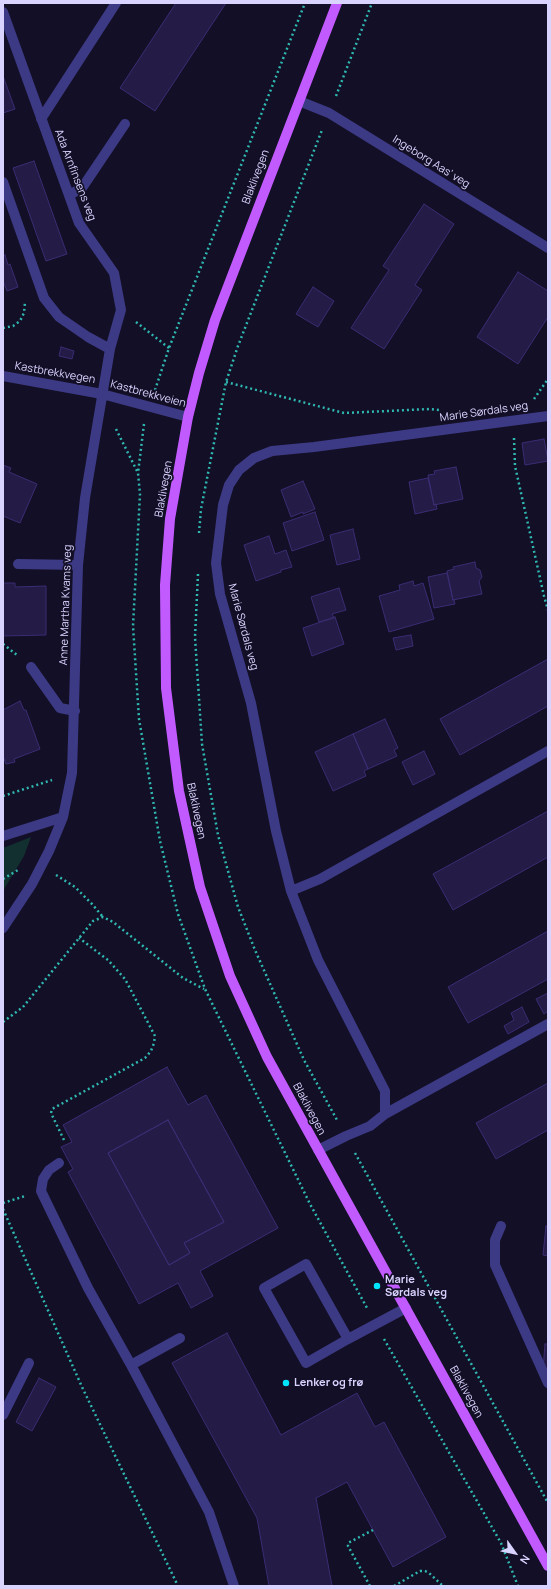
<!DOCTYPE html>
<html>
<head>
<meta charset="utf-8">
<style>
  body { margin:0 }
  #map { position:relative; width:551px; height:1589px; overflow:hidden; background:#130f26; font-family:Manrope,sans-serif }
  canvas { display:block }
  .frame { position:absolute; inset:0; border:4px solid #d9d4ff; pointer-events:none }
  .north { position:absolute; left:495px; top:1533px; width:40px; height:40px; -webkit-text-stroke:3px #130f26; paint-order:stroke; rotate:123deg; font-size:11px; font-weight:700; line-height:16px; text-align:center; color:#d9d4ff }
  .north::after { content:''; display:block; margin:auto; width:14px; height:18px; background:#d9d4ff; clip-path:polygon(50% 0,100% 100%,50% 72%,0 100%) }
</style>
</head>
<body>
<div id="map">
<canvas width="551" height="1589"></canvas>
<div class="frame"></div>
<div class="north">N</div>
</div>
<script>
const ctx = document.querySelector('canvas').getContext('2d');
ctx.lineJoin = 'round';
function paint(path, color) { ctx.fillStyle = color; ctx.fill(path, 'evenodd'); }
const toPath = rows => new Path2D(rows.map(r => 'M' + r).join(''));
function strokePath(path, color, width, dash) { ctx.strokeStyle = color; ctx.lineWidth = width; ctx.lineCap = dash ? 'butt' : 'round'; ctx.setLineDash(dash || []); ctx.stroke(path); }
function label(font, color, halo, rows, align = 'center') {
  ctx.font = font + ' Manrope,sans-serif'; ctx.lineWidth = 3.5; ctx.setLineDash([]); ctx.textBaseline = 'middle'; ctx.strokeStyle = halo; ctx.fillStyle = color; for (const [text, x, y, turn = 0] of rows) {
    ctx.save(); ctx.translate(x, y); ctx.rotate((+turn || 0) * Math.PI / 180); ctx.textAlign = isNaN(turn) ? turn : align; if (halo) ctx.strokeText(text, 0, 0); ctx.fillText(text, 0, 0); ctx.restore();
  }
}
paint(toPath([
  [31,837,24,856,3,891,3,848]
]), '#12302f');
const building = toPath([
  [176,3,226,3,155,111,120,88,176,3],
  [3,76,15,109,3,113,3,76],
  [34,161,67,254,46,261,13,168,34,161],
  [424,204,454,224,415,285,422,290,384,349,351,328,389,270,383,266,424,204],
  [5,255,8,265,10,264,18,287,7,291,3,281,3,256,5,255],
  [518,272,548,291,548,317,518,364,477,337,518,272],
  [313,287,334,301,318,327,296,314,313,287],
  [61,347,74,351,72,359,59,356,61,347],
  [544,439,548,461,525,465,522,443,544,439],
  [3,465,11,468,9,472,37,484,20,523,3,516,3,465],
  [456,467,463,499,434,505,428,475,435,474,434,471,456,467],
  [428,478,434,505,436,504,437,509,415,514,409,482,428,478],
  [303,481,315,509,303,514,303,512,291,517,281,490,303,481],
  [315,512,324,540,292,551,283,523,315,512],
  [353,529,360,559,337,565,330,535,353,529],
  [269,536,275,554,286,550,292,567,281,570,281,572,256,581,244,545,269,536],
  [475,562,476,568,480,570,482,577,479,581,482,594,453,600,447,571,454,569,453,567,475,562],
  [447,573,453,600,454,600,455,604,434,608,428,577,447,573],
  [413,581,414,586,423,583,434,619,389,632,379,596,400,590,399,585,413,581],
  [3,583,15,583,15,587,46,586,46,635,3,636,3,583],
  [339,588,346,610,332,614,334,618,319,622,311,597,339,588],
  [335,617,344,644,312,656,303,628,335,617],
  [411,635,413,646,396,650,393,638,411,635],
  [548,659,548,706,460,755,440,719,548,659],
  [20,701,24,710,26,710,40,749,14,759,15,762,6,764,3,756,3,710,20,701],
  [385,719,398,748,394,750,397,756,368,769,353,734,385,719],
  [353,734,368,769,364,771,366,776,333,791,315,752,353,734],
  [424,751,435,774,413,785,402,762,424,751],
  [548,811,548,857,453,910,433,874,548,811],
  [548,931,548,979,468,1023,448,987,548,931],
  [548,993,548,1011,544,1014,536,999,548,993],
  [522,1007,529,1022,508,1034,504,1026,514,1020,511,1013,522,1007],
  [167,1067,188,1105,206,1095,278,1228,200,1271,213,1296,191,1308,178,1283,139,1304,68,1172,73,1169,61,1147,72,1142,63,1125,167,1067],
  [168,1120,224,1222,184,1243,190,1253,169,1265,108,1153,168,1120],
  [548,1083,548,1130,496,1159,476,1123,548,1083],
  [168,1120,224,1222,184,1243,190,1253,169,1265,108,1153,168,1120],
  [546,1226,548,1226,548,1256,543,1255,546,1226],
  [227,1333,281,1435,357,1393,375,1427,384,1422,446,1537,393,1567,347,1482,316,1498,332,1586,269,1586,257,1518,172,1363,227,1333],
  [545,1344,548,1344,548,1370,543,1370,545,1344],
  [39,1378,56,1387,32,1431,16,1422,39,1378]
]);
paint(building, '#241b47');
strokePath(building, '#3b2d73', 1);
strokePath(toPath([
  [336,96,372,3],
  [136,322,169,348],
  [3,328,13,326,20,321,24,313,25,302],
  [226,382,344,413,430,409,440,410],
  [155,390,169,348,305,3],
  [534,399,548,379],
  [144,424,138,473,140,494,133,626,139,719,160,841,178,914,205,989,310,1204,367,1308],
  [116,429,138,473],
  [514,438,515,466,544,596,548,610],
  [199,533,201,509,226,382,238,346,322,130],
  [198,574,195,637,202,744,218,835,238,907,255,950,304,1060,337,1120],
  [3,644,17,655],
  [3,796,52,780],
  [56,875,75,887,92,904,103,917],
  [3,879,18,870],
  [3,1022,23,1007,93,921,103,917,113,922,183,978,204,989],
  [64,1140,51,1113,52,1109,145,1058,151,1051,154,1043,155,1036,125,979,108,960,79,938],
  [355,1153,548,1503],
  [3,1203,25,1196],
  [3,1209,82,1387,178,1586],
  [384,1339,501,1543,518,1586],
  [370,1586,348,1546,348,1543,373,1530],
  [394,1586,420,1571,425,1571,429,1573,443,1586]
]), '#2fb8b0', 2.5, [2, 3]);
strokePath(toPath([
  [3,12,79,223,114,273,121,310,110,349,85,498,78,565,72,773,63,817,49,851,32,884,3,928],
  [299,101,329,113,548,248],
  [41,119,116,3],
  [3,182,44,298,59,317,88,337,110,349],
  [69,195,82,188,125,124],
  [3,376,102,394,188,417],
  [18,564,78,565],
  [31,667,60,708,75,711],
  [3,836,63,817],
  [291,891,320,879,548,751],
  [385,1114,548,1024],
  [318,1150,346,1136,370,1126,385,1114,385,1091,318,960,291,891,276,831,251,703,220,594,216,563,223,505,229,485,239,470,254,458,272,451,314,447,548,416],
  [59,1163,49,1170,43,1179,41,1191,88,1288,131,1365,209,1512,234,1586],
  [501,1226,495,1240,495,1265,548,1383],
  [348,1339,306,1363,264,1288,306,1264,348,1339,406,1308],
  [131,1365,180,1338],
  [3,1415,29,1363]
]), '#3d3a85', 10);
strokePath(toPath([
  [337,3,215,320,199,373,188,417,170,519,165,585,166,688,179,791,200,887,230,976,267,1057,548,1566]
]), '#c25bff', 10);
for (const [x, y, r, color] of [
  [377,1286,4,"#00e5ff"],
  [286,1383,4,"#00e5ff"]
]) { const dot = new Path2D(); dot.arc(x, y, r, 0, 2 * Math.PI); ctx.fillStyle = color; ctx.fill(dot); strokePath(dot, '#130f26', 1.5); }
label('11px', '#d9d4ff', '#130f26', [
  ["Ingeborg Aas' veg",431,162,32],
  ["Ada Arnfinsens veg",75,175,69],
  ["Blaklivegen",256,177,-69],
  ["Kastbrekkvegen",55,373,10],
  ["Kastbrekkveien",148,394,15],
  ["Marie Sørdals veg",484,412,-8],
  ["Blaklivegen",164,489,-80],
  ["Anne Martha Kvams veg",66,605,-88],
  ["Marie Sørdals veg",243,627,75],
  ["Blaklivegen",196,811,78],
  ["Blaklivegen",309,1109,62],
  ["Blaklivegen",466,1392,61]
]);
label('bold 11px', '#d9d4ff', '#130f26', [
  ["Marie",385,1280],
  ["Sørdals veg",385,1293],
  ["Lenker og frø",294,1383]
], 'left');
</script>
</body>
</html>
